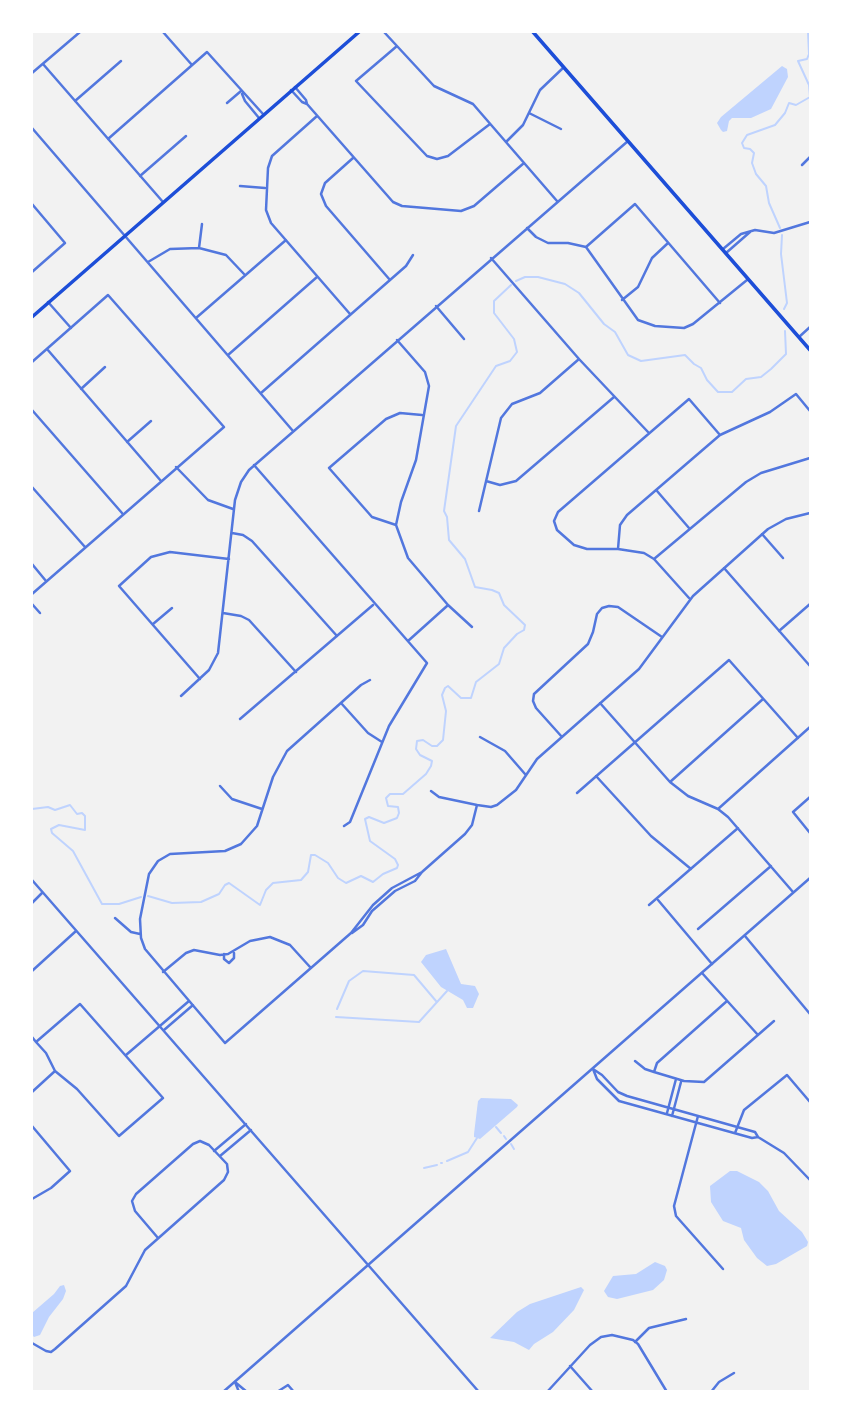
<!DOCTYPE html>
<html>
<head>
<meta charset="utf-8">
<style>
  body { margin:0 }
  #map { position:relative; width:842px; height:1423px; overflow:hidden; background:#f2f2f2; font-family:Manrope,sans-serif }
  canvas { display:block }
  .frame { position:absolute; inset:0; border:33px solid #fff; pointer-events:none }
</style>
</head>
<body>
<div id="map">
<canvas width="842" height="1423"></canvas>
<div class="frame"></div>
</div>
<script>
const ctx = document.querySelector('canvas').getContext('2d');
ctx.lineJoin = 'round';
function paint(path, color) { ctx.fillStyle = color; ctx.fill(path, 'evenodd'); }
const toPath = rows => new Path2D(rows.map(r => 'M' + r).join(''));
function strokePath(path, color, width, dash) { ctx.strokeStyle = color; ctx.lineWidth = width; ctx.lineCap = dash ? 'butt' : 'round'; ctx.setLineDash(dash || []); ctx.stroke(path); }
paint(toPath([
  [782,66,787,69,788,77,771,109,751,118,732,118,729,121,727,131,723,132,721,130,717,123,721,117],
  [446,949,461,984,475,986,479,994,473,1008,467,1008,463,1000,441,987,421,962,426,955],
  [481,1098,511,1099,518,1105,517,1107,480,1139,474,1137,474,1134,478,1101],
  [730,1171,737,1171,759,1182,768,1191,779,1211,802,1232,808,1242,807,1246,776,1264,767,1266,757,1258,744,1240,741,1228,723,1221,711,1202,710,1186],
  [655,1262,665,1266,667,1270,664,1280,653,1290,617,1299,608,1297,604,1291,613,1276,636,1274],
  [64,1285,66,1291,63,1299,49,1317,40,1335,34,1337,32,1335,32,1313,54,1294,60,1286],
  [581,1287,584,1290,574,1310,553,1332,534,1344,529,1350,514,1342,490,1338,517,1312,530,1304]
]), '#bfd3fe');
strokePath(toPath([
  [780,228,769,203,766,186,756,174,752,163,754,153,750,149,744,148,742,143,747,135,775,125,785,113,789,103,796,105,810,97,809,85,798,61,807,59,809,54,808,32],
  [782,235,781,254,787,303,784,309],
  [516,281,525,277,538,277,565,284,579,293,604,324,615,332,628,355,641,361,685,355,694,364,701,368,707,380,718,392,732,392,746,379,761,377,771,369,786,354,785,331],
  [32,809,48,807,55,810,70,805,77,814,82,813,85,816,85,830,59,825,51,829,52,833,73,851,102,904,119,904,141,897],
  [148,896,172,903,201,902,219,894,225,885,229,883,260,905,266,890,273,883,301,880,308,872,311,855,315,855,328,863,338,878,346,883,361,876,373,882,383,874,397,868,398,865,395,859,370,841,365,819,369,817,384,823,397,818,399,813,398,807,388,806,386,798,390,794,403,794,426,774,431,766,432,761,420,755,416,749,417,741,423,740,432,746,437,746,443,740,446,711,442,695,445,688,448,686,461,698,471,698,476,682,499,664,504,648,517,634,524,630,525,625,504,605,499,593,492,590,475,587,465,559,449,540,447,517,444,511,456,426,496,366,510,361,517,352,514,339,494,313,494,301,511,285],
  [337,1009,349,981,363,971,414,975,436,1001],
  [336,1017,419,1022,447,991],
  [496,1127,501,1133],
  [504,1136,506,1139],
  [511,1144,514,1149],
  [447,1161,468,1152,477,1138],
  [441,1163,442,1163],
  [424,1168,437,1165]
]), '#bfd3fe', 2);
strokePath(toPath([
  [163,32,192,65],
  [384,32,434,86,473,104,557,201],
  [397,46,356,81,427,156,437,159,448,156,490,124],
  [43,64,163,202],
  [32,73,80,32],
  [295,87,306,100,307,104],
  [291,90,302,102,307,104,393,202,402,206,461,211,474,206,524,163],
  [242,94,245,101,259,118],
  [75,101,121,61],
  [227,103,241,91],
  [529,113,561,129],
  [317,116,272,156,268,168,266,210,271,223,350,314],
  [32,128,293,431],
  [108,139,207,52,263,114],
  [506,142,523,125,540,90,563,68],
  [353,158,325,183,321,194,326,206,390,280],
  [802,165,810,157],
  [140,176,186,136],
  [240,186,265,188],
  [32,204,65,243,32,272],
  [527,228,536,237,548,243,568,243,586,247,638,320,655,326,684,328,693,324,747,280],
  [586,247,635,204,720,303],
  [199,248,202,224],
  [723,249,741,234,755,230,774,233,810,222],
  [726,253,750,232],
  [491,258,579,359,648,432],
  [148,262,170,249,199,248,226,255,244,274],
  [622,300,638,287,652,258,668,243],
  [48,302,71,328],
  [436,306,464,339],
  [196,318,286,240],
  [799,337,810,327],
  [397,340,425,372,429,386,416,460,401,502,396,525,408,558,448,605,472,627],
  [47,349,161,481],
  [228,355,317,277],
  [32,362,108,295,224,427,32,594],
  [81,389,105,367],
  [261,393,406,266,413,255],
  [32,410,122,513],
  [127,442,151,421],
  [254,465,427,663,389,726,350,822,344,826],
  [176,467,208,500,233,509],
  [486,481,500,485,516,481,614,397],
  [32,487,85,547],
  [657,491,689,528],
  [479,511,501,418,512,404,540,393,579,359],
  [396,525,372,517,329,468,386,419,400,413,422,415],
  [232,533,243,535,252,541,337,636],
  [762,534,783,558],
  [618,549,620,525,627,515,720,435,770,412,796,394,810,411],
  [654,559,746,482,761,473,810,458],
  [32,564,46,581],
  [724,568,810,666],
  [689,598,654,559,644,553,618,549,587,549,574,545,557,530,554,521,558,512,689,399,720,435],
  [32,604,40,613],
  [223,613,241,616,249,620,296,672],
  [153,624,172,608],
  [779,631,810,604],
  [408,641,447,606],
  [200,679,119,586,151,557,170,552,229,559],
  [370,680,361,685,287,751,273,777,257,826,241,844,225,851,170,854,158,861,149,874,140,919,141,938,145,949,225,1043,351,933,373,905,392,888,422,872,465,834,472,825,477,805,491,807,497,805,516,790,537,759,639,669,693,596,768,529,786,519,810,513],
  [181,696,209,670,218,653,235,500,241,482,249,470,628,141],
  [341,703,368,733,382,742],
  [600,703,670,782,688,796,718,809,728,817,793,892],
  [240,719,373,605],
  [480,737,505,751,525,774],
  [562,737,536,708,533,701,534,694,588,644,593,632,597,614,602,608,609,606,618,607,662,637],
  [596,776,651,836,691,869],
  [670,782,763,699],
  [220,786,232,799,262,809],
  [431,791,439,797,477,805],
  [577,793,729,660,798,738],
  [810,797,793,812,810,833],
  [718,809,810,727],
  [658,900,712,964],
  [32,903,42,893],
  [649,905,738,828],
  [115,918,131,932,140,934],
  [698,929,771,866],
  [352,933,363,925,372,911,395,891,415,881,422,872],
  [745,936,810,1014],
  [224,954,224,959,229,963,234,958,234,953],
  [32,971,76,931],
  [163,972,186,953,194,950,220,955,228,954,250,941,270,937,290,945,310,967],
  [702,973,758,1035],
  [164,1030,193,1005],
  [32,1037,36,1042,46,1053,55,1071,77,1089,119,1136,163,1098,80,1004,36,1042],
  [126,1055,189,1001],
  [635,1061,645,1069,654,1072,684,1081,704,1082,774,1021],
  [593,1069,602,1075,618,1092,627,1096,755,1132,758,1137,784,1153,810,1180],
  [593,1069,597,1079,619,1101,752,1138,758,1137],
  [654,1072,657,1063,727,1001],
  [32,1092,55,1071],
  [667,1113,676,1079],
  [672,1116,681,1082],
  [698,1116,674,1206,676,1216,723,1269],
  [32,1126,70,1171,51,1188,32,1199],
  [735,1133,744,1110,787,1075,810,1102],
  [214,1151,246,1124],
  [220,1156,251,1130],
  [635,1342,649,1328,686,1319],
  [32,1343,46,1351,51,1352,55,1349,126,1286,145,1250,224,1180,228,1172,227,1164,209,1145,200,1141,193,1144,136,1194,132,1201,135,1211,158,1238],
  [570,1366,593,1392],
  [235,1382,247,1392],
  [235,1382,239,1392],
  [277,1392,288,1385,294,1392],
  [505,1392,517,1392],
  [547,1392,590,1345,601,1337,612,1335,633,1340,638,1344,667,1392],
  [711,1392,719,1382,734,1373]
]), '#5277de', 2.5);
strokePath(toPath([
  [32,880,479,1392],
  [223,1392,810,878]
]), '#5277de', 2.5);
strokePath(toPath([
  [32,317,359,32]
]), '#1d4ed8', 3.5);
strokePath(toPath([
  [533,32,810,350]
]), '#1d4ed8', 3.5);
</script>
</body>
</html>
